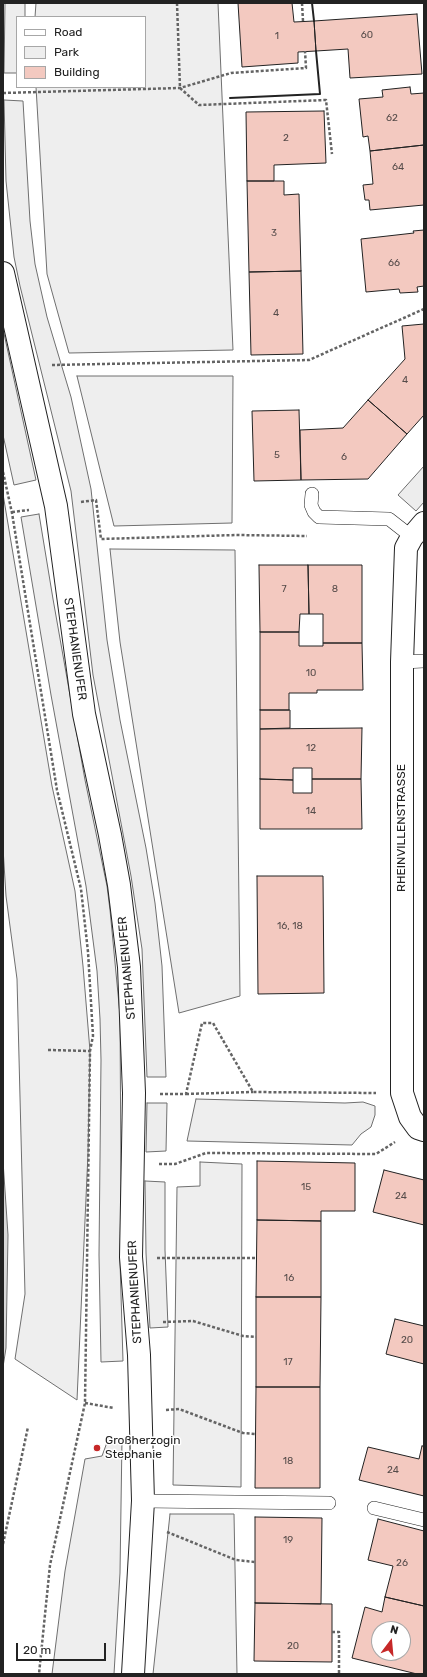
<!DOCTYPE html>
<html>
<head>
<meta charset="utf-8">
<style>
  body { margin:0 }
  #map { position:relative; width:427px; height:1677px; overflow:hidden; background:#fff; font-family:Rubik,sans-serif }
  canvas { display:block }
  .frame { position:absolute; inset:0; border:4px solid #222; pointer-events:none }
  .legend { position:absolute; left:16px; top:16px; width:130px; height:72px; box-sizing:border-box; background:#fff; border:1px solid #a7a7a7; margin:0; padding:5px 7px; list-style:none; font-size:12px; color:#222 }
  .legend li { display:flex; align-items:center; gap:8px; height:20px }
  .legend b { width:20px; border:1px solid #a7a7a7 }
  .north { position:absolute; left:371px; top:1621px; width:40px; height:40px; box-sizing:border-box; background:#fff; border:1px solid #a7a7a7; border-radius:50%; rotate:16deg; font-size:11px; font-weight:700; line-height:16px; text-align:center; color:#222 }
  .north::after { content:''; display:block; margin:auto; width:14px; height:18px; background:#c62828; clip-path:polygon(50% 0,100% 100%,50% 72%,0 100%) }
  .scale { position:absolute; left:16px; top:1643px; width:90px; height:18px; box-sizing:border-box; border:2px solid #222; border-top:0; padding-left:5px; font-size:12px; line-height:14px; white-space:nowrap; color:#222; -webkit-text-stroke:3px #fff; paint-order:stroke }
</style>
</head>
<body>
<div id="map">
<canvas width="427" height="1677"></canvas>
<div class="frame"></div>
<ul class="legend">
<li><b style="height:5px;background:#fff"></b>Road</li>
<li><b style="height:11px;background:#eee"></b>Park</li>
<li><b style="height:11px;background:#f3c9c0"></b>Building</li>
</ul>
<div class="north">N</div>
<div class="scale">20 m</div>
</div>
<script>
const ctx = document.querySelector('canvas').getContext('2d');
ctx.lineJoin = 'round';
function paint(path, color) { ctx.fillStyle = color; ctx.fill(path, 'evenodd'); }
const toPath = rows => new Path2D(rows.map(r => 'M' + r).join(''));
function strokePath(path, color, width, dash) { ctx.strokeStyle = color; ctx.lineWidth = width; ctx.lineCap = dash ? 'butt' : 'round'; ctx.setLineDash(dash || []); ctx.stroke(path); }
function label(font, color, halo, rows, align = 'center') {
  ctx.font = font + ' Rubik,sans-serif'; ctx.lineWidth = 3; ctx.setLineDash([]); ctx.textBaseline = 'middle'; ctx.strokeStyle = halo; ctx.fillStyle = color; for (const [text, x, y, turn = 0] of rows) {
    ctx.save(); ctx.translate(x, y); ctx.rotate((+turn || 0) * Math.PI / 180); ctx.textAlign = isNaN(turn) ? turn : align; if (halo) ctx.strokeText(text, 0, 0); ctx.fillText(text, 0, 0); ctx.restore();
  }
}
const green = toPath([
  [36,3,218,3,233,350,69,353,47,274,36,87,145,87,145,17,35,17,36,3],
  [77,376,233,376,232,523,114,526,77,376],
  [3,494,52,786,75,891,83,966,90,1051,88,1153,77,1400,15,1359,25,1294,17,979,6,896,3,848,3,494],
  [110,549,235,550,240,996,179,1013,120,642,110,549],
  [196,1099,345,1103,363,1102,375,1106,375,1115,371,1127,361,1134,352,1145,187,1141,196,1099],
  [200,1162,242,1164,241,1487,173,1485,177,1187,200,1186,200,1162],
  [109,1437,122,1439,120,1573,114,1674,52,1674,65,1571,85,1459,102,1456,109,1437],
  [170,1514,234,1514,237,1674,153,1674,170,1514]
]);
paint(green, '#eee');
strokePath(green, '#6f6f6f', 1);
const parking = toPath([
  [5,3,25,3,25,17,17,17,17,73,4,73,5,3],
  [4,100,23,101,30,221,35,264,47,317,71,397,91,489,107,640,120,720,146,848,155,903,162,966,166,1077,147,1077,142,949,131,876,93,675,71,491,20,286,14,257,6,181,4,100],
  [3,329,36,480,14,485,3,435,3,329],
  [424,466,424,502,416,511,398,495,424,466],
  [39,514,53,599,85,780,107,886,110,910,120,1015,121,1184,120,1261,123,1361,101,1362,99,1255,101,1060,100,1019,97,971,86,886,51,695,21,517,39,514],
  [147,1103,167,1103,166,1151,146,1152,147,1103],
  [145,1181,165,1182,165,1250,168,1327,150,1328,146,1253,145,1181]
]);
paint(parking, '#ededed');
strokePath(parking, '#6f6f6f', 1);
const water = toPath([
  [3,1161,8,1235,6,1348,3,1367,3,1161]
]);
paint(water, '#d9d9d9');
strokePath(water, '#6f6f6f', 1);
const building = toPath([
  [238,3,292,3,294,22,314,21,316,51,298,52,298,63,242,67,238,3],
  [417,14,422,74,350,78,348,49,316,51,314,21,417,14],
  [410,87,411,94,424,93,424,145,370,151,368,136,363,137,359,99,383,97,382,90,410,87],
  [324,111,326,163,274,165,274,181,247,181,246,112,324,111],
  [424,145,424,205,370,210,369,200,365,200,363,185,373,184,370,151,424,145],
  [247,181,284,181,284,195,299,194,301,271,249,272,247,181],
  [424,230,424,286,417,287,418,292,400,293,399,289,366,292,361,239,414,233,413,231,424,230],
  [301,271,303,354,251,355,249,272,301,271],
  [424,324,424,415,407,434,368,400,405,359,402,326,424,324],
  [368,400,407,434,368,479,301,480,300,430,343,428,368,400],
  [299,410,301,480,254,481,252,411,299,410],
  [259,565,308,565,309,614,300,614,299,632,260,632,259,565],
  [308,565,362,565,362,643,323,643,323,614,309,614,308,565],
  [260,632,299,632,299,646,323,646,323,643,362,643,363,690,317,690,317,693,289,693,289,710,260,710,260,632],
  [260,710,290,710,290,728,260,729,260,710],
  [362,728,361,779,312,779,312,768,293,768,293,780,260,779,260,729,362,728],
  [260,779,293,780,293,793,312,793,312,779,361,779,362,829,260,829,260,779],
  [257,876,323,876,324,993,258,994,257,876],
  [257,1161,355,1163,355,1211,321,1211,321,1221,257,1220,257,1161],
  [384,1170,424,1180,424,1225,373,1212,384,1170],
  [257,1220,321,1221,321,1297,256,1297,257,1220],
  [256,1297,321,1297,320,1387,256,1387,256,1297],
  [395,1319,424,1326,424,1364,386,1354,395,1319],
  [256,1387,320,1387,320,1488,255,1488,256,1387],
  [422,1446,424,1446,424,1496,359,1480,368,1447,419,1459,422,1446],
  [255,1517,322,1518,321,1604,255,1603,255,1517],
  [378,1519,424,1531,424,1606,385,1597,393,1566,368,1560,378,1519],
  [385,1597,424,1606,424,1674,417,1674,352,1658,365,1607,382,1612,385,1597],
  [379,1629,403,1629,403,1653,379,1653,379,1629],
  [255,1603,332,1604,332,1662,254,1661,255,1603]
]);
paint(building, '#f3c9c0');
strokePath(building, '#222', 1);
const service = toPath([
  [312,494,311,505,314,512,319,517,389,519,412,537],
  [402,662,424,661],
  [143,1501,329,1503],
  [374,1508,424,1520]
]);
const minor = toPath([
  [3,273,56,506,84,714,110,835,119,885,129,967,134,1093,131,1257,139,1355,143,1501,133,1674],
  [424,523,412,537,406,548,402,662,402,1093,410,1117,418,1128,424,1130]
]);
strokePath(service, '#222', 14);
strokePath(minor, '#222', 24);
strokePath(toPath([
  [177,3,180,88,199,105,326,100,332,154],
  [302,3,303,21],
  [3,93,180,88,231,73,306,68,305,51],
  [52,365,309,360,424,309],
  [3,472,12,513,57,790,81,889,88,952,93,1036,90,1051,85,1403,50,1565,39,1674],
  [81,502,96,500,101,539,236,535,307,536],
  [12,512,29,510],
  [48,1050,90,1051],
  [160,1094,186,1094,202,1023,213,1023,253,1092,376,1093],
  [186,1094,253,1092],
  [159,1164,175,1164,206,1153,376,1154,395,1142],
  [157,1258,257,1258],
  [163,1322,193,1321,243,1336,256,1337],
  [85,1403,114,1408],
  [166,1410,179,1409,243,1433,256,1434],
  [167,1532,236,1560,255,1562],
  [3,1544,28,1427],
  [332,1632,339,1632,339,1674]
]), '#646464', 2.5, [3, 2]);
strokePath(service, '#fff', 13);
strokePath(minor, '#fff', 22);
strokePath(toPath([
  [312,3,314,21],
  [230,98,320,94,316,51]
]), '#222', 2);
for (const [x, y, r, color] of [
  [97,1448,4,"#c62828"]
]) { const dot = new Path2D(); dot.arc(x, y, r, 0, 2 * Math.PI); ctx.fillStyle = color; ctx.fill(dot); strokePath(dot, '#fff', 1.5); }
label('10px', '#564c4a', null, [
  ["60",367,35],
  ["1",277,36],
  ["62",392,118],
  ["2",286,138],
  ["64",398,167],
  ["3",274,233],
  ["66",394,263],
  ["4",276,313],
  ["4",405,380],
  ["5",277,455],
  ["6",344,457],
  ["7",284,589],
  ["8",335,589],
  ["10",311,673],
  ["12",311,748],
  ["14",311,811],
  ["16, 18",290,926],
  ["15",306,1187],
  ["24",401,1196],
  ["16",289,1278],
  ["20",407,1340],
  ["17",288,1362],
  ["18",288,1461],
  ["24",393,1470],
  ["19",288,1540],
  ["26",402,1563],
  ["20",293,1646]
]);
label('12px', '#222', '#fff', [
  ["STEPHANIENUFER",75,649,82],
  ["RHEINVILLENSTRASSE",402,828,-90],
  ["STEPHANIENUFER",127,968,-95],
  ["STEPHANIENUFER",135,1292,-93]
]);
label('12px', '#222', '#fff', [
  ["Großherzogin",105,1441],
  ["Stephanie",105,1455]
], 'left');
</script>
</body>
</html>
